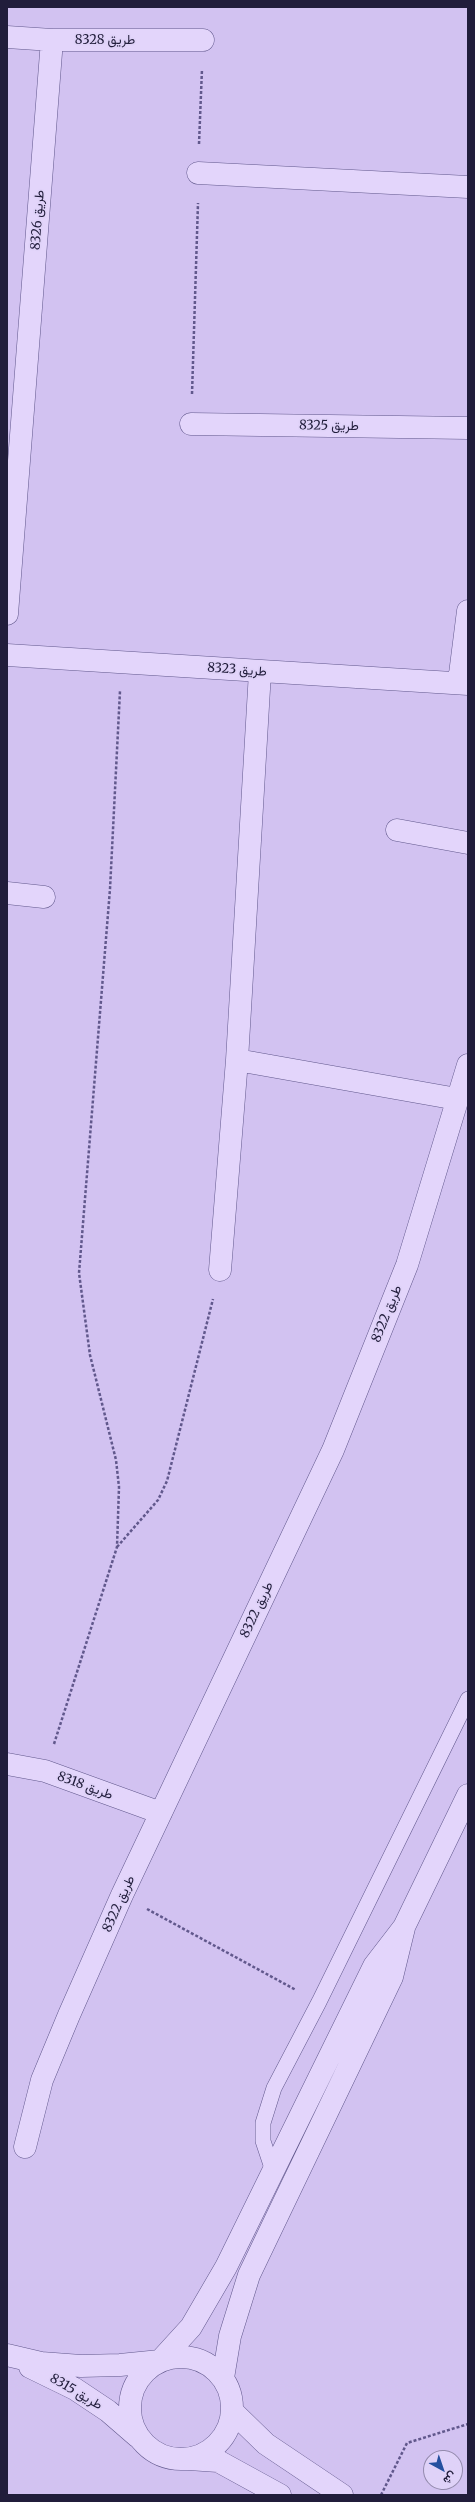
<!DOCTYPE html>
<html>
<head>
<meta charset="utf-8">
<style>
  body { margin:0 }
  #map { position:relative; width:475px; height:2502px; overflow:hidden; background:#d2c2f1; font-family:Merriweather,Vazirmatn,serif }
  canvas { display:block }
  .frame { position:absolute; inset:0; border:8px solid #211d3b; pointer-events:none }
  .north { position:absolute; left:423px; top:2450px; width:40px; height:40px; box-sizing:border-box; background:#dfd2f8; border:1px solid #938aac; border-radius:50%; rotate:140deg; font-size:11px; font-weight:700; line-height:16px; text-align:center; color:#211d3b }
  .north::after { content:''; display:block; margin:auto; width:14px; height:18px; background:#24509f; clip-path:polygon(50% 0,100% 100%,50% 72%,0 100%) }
</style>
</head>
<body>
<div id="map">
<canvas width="475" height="2502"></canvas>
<div class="frame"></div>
<div class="north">ش</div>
</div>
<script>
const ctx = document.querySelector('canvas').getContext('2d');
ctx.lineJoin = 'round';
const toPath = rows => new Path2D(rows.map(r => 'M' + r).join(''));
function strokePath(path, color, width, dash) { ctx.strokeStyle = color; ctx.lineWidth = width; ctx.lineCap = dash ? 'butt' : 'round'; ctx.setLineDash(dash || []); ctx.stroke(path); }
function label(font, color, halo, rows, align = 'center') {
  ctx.font = font + ' Merriweather,Vazirmatn,serif'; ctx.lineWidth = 3.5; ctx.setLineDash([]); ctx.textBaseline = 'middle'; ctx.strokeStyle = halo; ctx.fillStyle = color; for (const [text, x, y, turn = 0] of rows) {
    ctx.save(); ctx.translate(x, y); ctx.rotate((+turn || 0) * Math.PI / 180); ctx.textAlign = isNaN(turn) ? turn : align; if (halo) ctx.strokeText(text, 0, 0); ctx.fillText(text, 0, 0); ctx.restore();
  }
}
const lane = toPath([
  [273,2171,263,2141,263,2123,274,2088,319,2002,468,1699]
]);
const street = toPath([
  [7,37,52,40,203,40],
  [198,173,468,187],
  [191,424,468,428],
  [7,614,52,40],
  [7,655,468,684],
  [459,682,468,611],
  [397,830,468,843],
  [7,893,44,897],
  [237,1060,457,1099],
  [220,1270,237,1060,260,672],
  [7,1764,45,1771,161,1813],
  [25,2147,42,2080,69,2015,122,1895,333,1450,407,1265,468,1065],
  [7,2355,41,2363,81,2366,120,2365,160,2361,191,2327,226,2267,374,1966,404,1927,468,1795],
  '130 2408a51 51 0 1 1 102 0a51 51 0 1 1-102 0Z',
  [30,2367,75,2389,108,2411,138,2437],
  [223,2378,230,2336,249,2275,392,1977,404,1928],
  [232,2411,266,2444,342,2495],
  [189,2459,218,2461,280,2495]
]);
strokePath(lane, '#61588c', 16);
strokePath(street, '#61588c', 23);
strokePath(toPath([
  [199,144,202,69],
  [192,394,198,203],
  [117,1547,158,1500,167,1481,213,1299],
  [54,1744,117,1547,119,1487,116,1460,90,1355,79,1273,110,889,120,691],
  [147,1909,296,1990],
  [381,2495,407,2443,468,2424]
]), '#61588c', 2.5, [3, 2]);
strokePath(lane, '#e3d5fb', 15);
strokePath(street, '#e3d5fb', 22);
label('13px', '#211d3b', '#dfd2f8', [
  ["طريق 8328",105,40],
  ["طريق 8326",38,220,-86],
  ["طريق 8325",329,426,1],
  ["طريق 8323",237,670,4],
  ["طريق 8322",387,1314,-68],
  ["طريق 8322",257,1610,-65],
  ["طريق 8318",85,1786,20],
  ["طريق 8322",119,1904,-66],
  ["طريق 8315",76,2392,30]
]);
</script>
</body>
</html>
